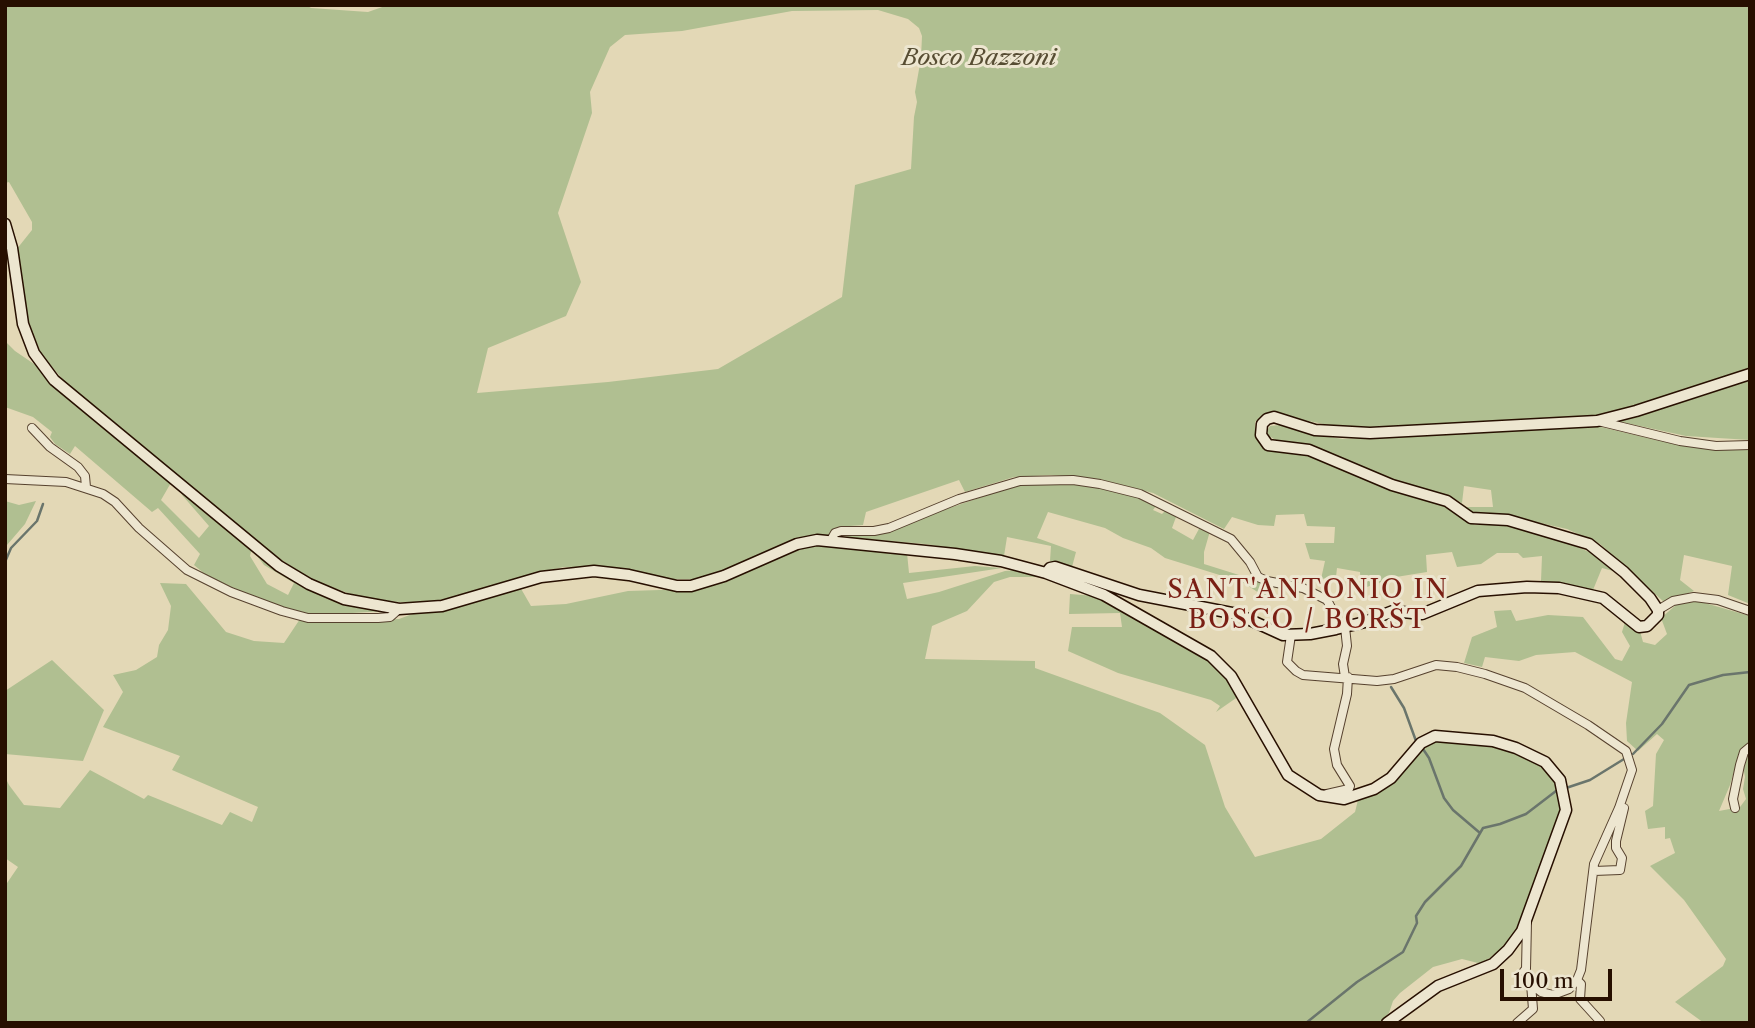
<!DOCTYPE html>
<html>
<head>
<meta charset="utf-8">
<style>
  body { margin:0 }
  #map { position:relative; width:1755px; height:1028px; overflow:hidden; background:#e3d8b6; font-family:"Libre Caslon Text",serif }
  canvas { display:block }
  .frame { position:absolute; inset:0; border:7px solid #270f00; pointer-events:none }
  .scale { position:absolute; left:1500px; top:969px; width:112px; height:32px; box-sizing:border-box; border:4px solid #270f00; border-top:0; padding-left:9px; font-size:21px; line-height:24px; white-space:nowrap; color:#270f00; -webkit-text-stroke:5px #ede6d0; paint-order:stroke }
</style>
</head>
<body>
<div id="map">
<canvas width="1755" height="1028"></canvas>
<div class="frame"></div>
<div class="scale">100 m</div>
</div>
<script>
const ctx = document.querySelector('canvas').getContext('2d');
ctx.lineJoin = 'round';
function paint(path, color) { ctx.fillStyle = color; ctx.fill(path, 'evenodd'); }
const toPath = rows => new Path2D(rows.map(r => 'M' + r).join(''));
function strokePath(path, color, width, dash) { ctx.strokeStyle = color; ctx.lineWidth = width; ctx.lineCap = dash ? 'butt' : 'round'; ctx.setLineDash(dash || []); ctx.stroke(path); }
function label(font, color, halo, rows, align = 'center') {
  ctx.font = font + ' "Libre Caslon Text",serif'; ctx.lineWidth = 6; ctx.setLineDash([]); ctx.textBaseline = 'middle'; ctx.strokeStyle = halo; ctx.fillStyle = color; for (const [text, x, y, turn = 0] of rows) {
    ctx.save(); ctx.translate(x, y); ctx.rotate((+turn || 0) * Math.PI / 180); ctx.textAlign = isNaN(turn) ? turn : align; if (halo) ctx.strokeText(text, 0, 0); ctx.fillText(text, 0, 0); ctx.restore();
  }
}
paint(toPath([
  [5,5,306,5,311,8,368,12,388,5,1750,5,1750,368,1622,412,1585,418,1391,429,1334,426,1298,419,1281,413,1264,414,1255,422,1255,434,1259,442,1269,450,1292,450,1314,457,1454,508,1464,519,1475,525,1501,525,1531,531,1565,541,1589,552,1617,572,1602,568,1593,590,1541,581,1542,556,1523,558,1518,553,1497,553,1481,564,1457,567,1452,552,1426,555,1427,572,1396,577,1361,589,1360,572,1337,568,1336,577,1321,579,1325,561,1310,559,1305,543,1334,543,1335,527,1307,526,1304,514,1276,515,1274,526,1258,525,1232,517,1224,529,1153,493,1099,479,1051,475,1014,477,965,492,959,480,866,512,863,525,838,527,829,536,715,575,696,579,663,579,617,568,564,567,536,573,455,598,417,603,367,600,312,580,268,551,130,435,75,394,42,355,31,330,23,300,16,250,32,230,32,222,9,182,5,183],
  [878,10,908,19,919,28,922,36,921,58,915,92,917,102,914,117,911,169,855,185,842,297,718,369,608,382,477,393,488,348,566,316,581,282,558,213,592,113,590,92,610,47,625,35,682,31,792,11],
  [5,341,15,351,37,366,69,400,172,481,161,500,199,538,209,526,182,495,180,488,252,547,250,556,267,584,288,595,294,583,264,565,258,557,258,552,326,596,354,606,387,611,335,614,301,613,255,598,206,575,194,565,200,554,158,508,152,512,75,446,70,454,55,444,50,437,52,432,33,417,5,407],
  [1750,379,1750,440,1686,436,1617,421,1703,396],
  [1280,425,1311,434,1343,439,1567,427,1601,427,1660,441,1710,449,1750,449,1750,604,1728,595,1732,566,1684,555,1680,580,1694,591,1664,602,1600,544,1567,529,1504,515,1476,514,1466,507,1493,507,1491,490,1464,486,1462,503,1446,495,1408,487,1320,449,1295,442,1279,442,1269,436,1267,431,1270,426],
  [1068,483,1096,486,1129,494,1156,506,1153,510,1162,514,1166,510,1176,517,1172,528,1193,540,1200,527,1210,531,1204,552,1204,564,1274,586,1270,600,1242,582,1165,558,1151,548,1123,538,1105,528,1048,512,1037,538,1076,552,1072,567,1050,561,1051,546,1007,537,1004,556,925,544,845,537,920,518,1017,485],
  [5,501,19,505,36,501,25,524,7,545,5,544],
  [818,543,907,553,909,573,975,566,1002,568,903,583,907,599,939,592,1005,571,1018,570,1039,577,1010,577,994,582,967,611,932,626,925,659,1035,661,1035,668,1160,713,1205,745,1225,807,1255,857,1321,839,1355,812,1358,800,1374,795,1388,786,1431,742,1441,740,1483,743,1517,752,1545,767,1558,785,1563,807,1517,929,1505,946,1482,964,1462,959,1433,967,1400,993,1393,1001,1389,1013,1379,1023,5,1023,5,886,18,867,5,858,5,777,9,785,24,805,60,808,90,770,144,799,148,795,222,825,230,812,252,822,258,807,172,770,180,756,103,727,123,692,113,675,136,670,157,657,159,645,168,630,171,606,160,583,186,584,226,632,254,641,284,643,300,619,326,622,399,619,415,613,520,587,531,606,566,604,628,591,691,589,794,549],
  [1070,594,1095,596,1204,656,1227,678,1239,696,1216,712,1220,706,1211,700,1118,673,1068,651,1072,627,1122,627,1120,613,1069,614],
  [1698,601,1750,616,1750,741,1740,751,1730,785,1719,811,1740,807,1746,799,1743,789,1745,777,1743,766,1750,752,1750,1023,1704,1023,1675,1002,1723,966,1726,959,1684,900,1650,866,1675,853,1670,838,1665,839,1665,827,1648,829,1645,811,1653,806,1656,754,1664,740,1657,734,1638,751,1627,741,1626,723,1632,682,1575,652,1536,655,1519,661,1485,657,1482,667,1464,663,1472,637,1497,627,1494,611,1511,610,1516,621,1548,615,1583,617,1615,659,1622,661,1630,646,1622,632,1625,622,1640,631,1643,642,1655,645,1667,634,1661,618,1676,605],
  [52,660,104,710,83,761,5,754,5,691]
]), '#b0bf91');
strokePath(toPath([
  [5,562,11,548,37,521,43,504],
  [1391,687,1404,708,1416,741],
  [1423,749,1429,758,1444,798,1453,810,1480,833],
  [1633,754,1662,724,1689,685,1723,675,1750,672],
  [1566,788,1590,780,1624,759],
  [1306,1023,1357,982,1403,952,1417,923,1416,916,1425,902,1461,866,1483,828,1500,824,1526,814,1556,791]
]), '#6a756c', 2.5);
const street = toPath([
  [1598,421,1680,441,1716,446,1750,445],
  [32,428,50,447,78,467,85,476,86,487],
  [5,479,66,482,103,494,115,502,139,528,187,570,231,592,282,611,308,618,378,618,390,617,399,609],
  [831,540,835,533,841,531,874,531,889,528,959,499,1020,481,1073,480,1100,484,1140,494,1231,539,1250,562,1258,577,1267,581,1303,588,1327,600,1335,615,1336,629],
  [1658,610,1673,601,1694,597,1718,600,1750,611],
  [1345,627,1347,646,1343,664,1345,677],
  [1291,635,1287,662,1296,671,1303,675,1377,681,1394,679,1436,665,1457,667,1485,674,1525,688,1588,725,1626,751,1632,770,1619,808,1594,864,1581,970,1577,980,1569,989,1553,995,1541,992,1531,984,1524,971,1526,969,1527,922],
  [1327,794,1349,789,1350,786,1337,765,1334,749,1347,694,1348,677],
  [1735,808,1733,799,1740,765,1744,752,1750,747],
  [1594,871,1620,870,1622,858,1616,848,1616,841,1624,808],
  [1577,980,1581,984,1580,999,1600,1021],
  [1517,1023,1533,1009,1531,984]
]);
const secondary = toPath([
  [5,224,12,248,23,324,34,353,54,380,279,566,309,584,344,599,399,609,442,606,541,577,594,571,629,575,677,586,691,586,724,576,797,544,817,540,955,554,1001,561,1046,573,1104,595,1211,656,1231,676,1288,775,1319,795,1344,799,1374,789,1391,778,1421,743,1435,736,1493,741,1516,748,1545,762,1560,780,1566,810,1522,931,1508,950,1493,964,1438,986,1387,1023],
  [1046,573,1050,568,1055,567,1139,595,1237,614,1283,635,1310,634,1336,629,1365,622,1393,611,1422,614,1478,591,1527,587,1559,588,1603,598,1639,627,1647,626,1658,615,1658,610,1650,598,1624,572,1589,544,1508,520,1471,518,1447,501,1392,485,1309,450,1268,445,1261,435,1262,424,1267,419,1274,417,1315,430,1370,433,1597,421,1636,411,1750,374]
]);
strokePath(street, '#56412e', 10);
strokePath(secondary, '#270f00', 13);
strokePath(street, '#ede6d0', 8);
strokePath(secondary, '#ede6d0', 10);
label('italic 23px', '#574d33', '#ede6d0', [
  ["Bosco Bazzoni",979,58]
]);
ctx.letterSpacing = '2px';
label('26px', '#7a1f14', '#ede6d0', [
  ["SANT'ANTONIO IN",1308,590],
  ["BOSCO / BORŠT",1308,620]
]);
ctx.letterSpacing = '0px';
</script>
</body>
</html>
